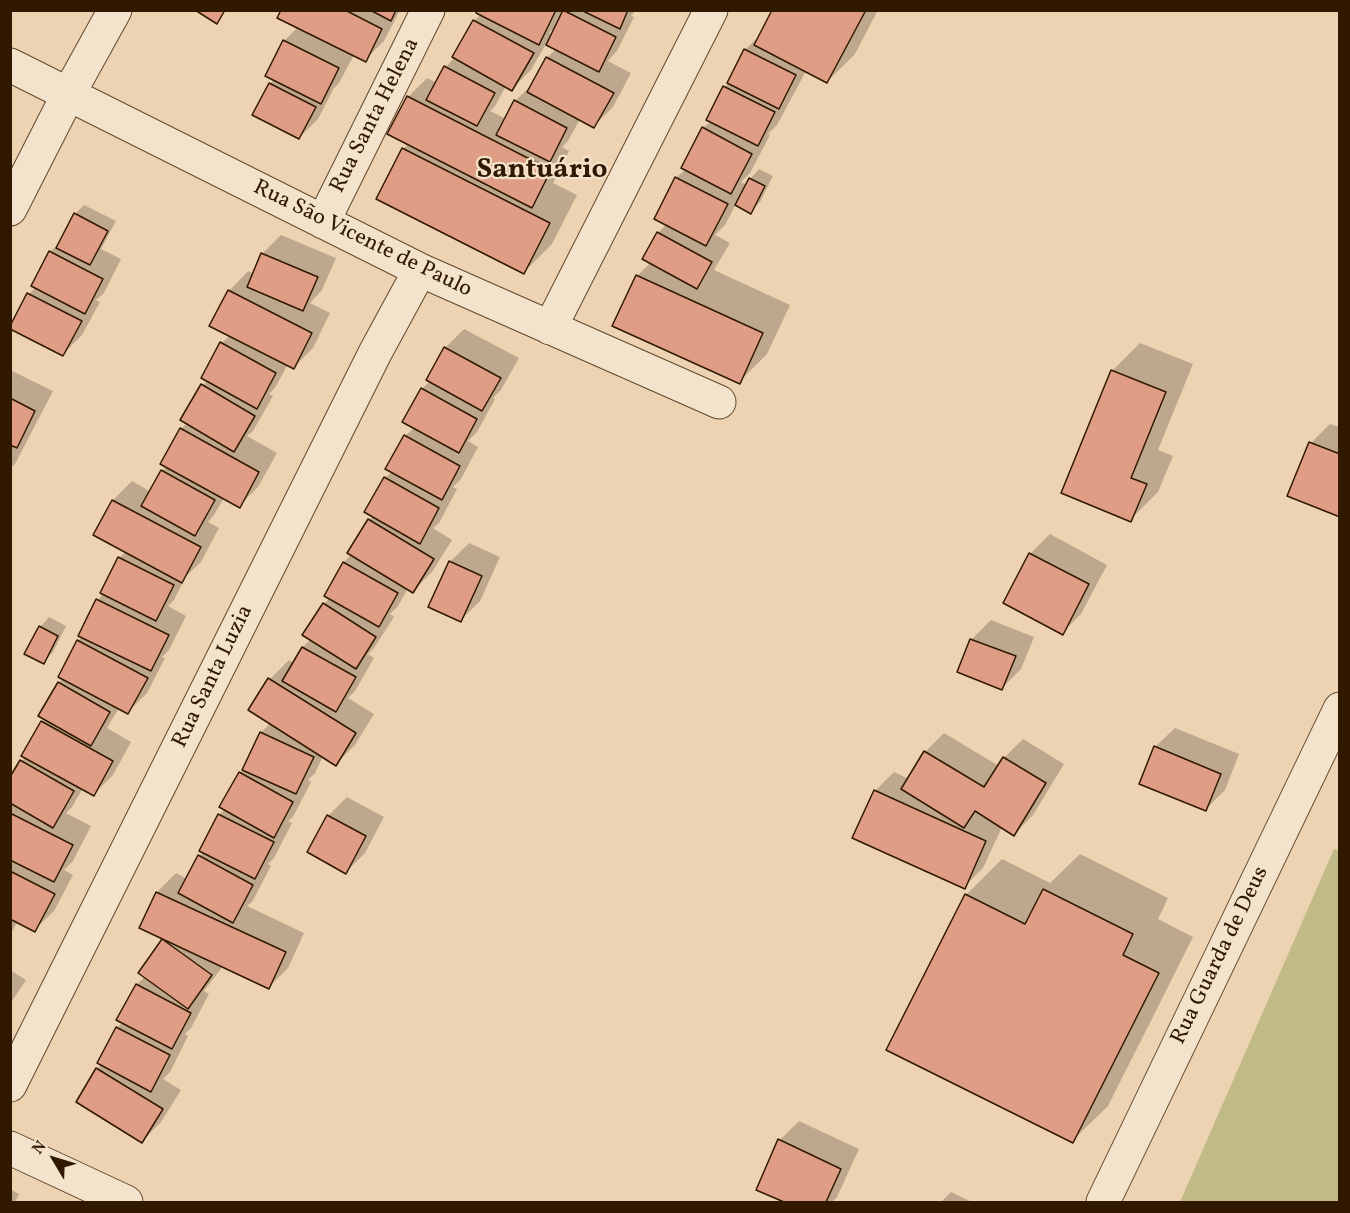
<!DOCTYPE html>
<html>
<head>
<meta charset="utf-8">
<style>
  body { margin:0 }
  #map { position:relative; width:1350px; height:1213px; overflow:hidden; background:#edd3b1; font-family:Vollkorn,serif }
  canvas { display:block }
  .frame { position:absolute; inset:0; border:12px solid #311900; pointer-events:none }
  .north { position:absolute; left:24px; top:1129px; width:60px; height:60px; -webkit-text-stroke:4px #f3e2cc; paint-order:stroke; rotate:308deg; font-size:16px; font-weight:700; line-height:24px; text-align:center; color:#311900 }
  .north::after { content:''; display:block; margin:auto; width:21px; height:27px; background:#311900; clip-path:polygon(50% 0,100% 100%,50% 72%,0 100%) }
</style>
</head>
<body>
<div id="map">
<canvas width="1350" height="1213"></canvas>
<div class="frame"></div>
<div class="north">N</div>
</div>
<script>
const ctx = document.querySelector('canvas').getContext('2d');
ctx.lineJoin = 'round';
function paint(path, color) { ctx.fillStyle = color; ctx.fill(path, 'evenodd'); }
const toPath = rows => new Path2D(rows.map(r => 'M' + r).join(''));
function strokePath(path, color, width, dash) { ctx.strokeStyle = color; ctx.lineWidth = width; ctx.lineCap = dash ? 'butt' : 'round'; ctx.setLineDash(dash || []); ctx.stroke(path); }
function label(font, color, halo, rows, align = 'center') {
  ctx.font = font + ' Vollkorn,serif'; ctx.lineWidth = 4.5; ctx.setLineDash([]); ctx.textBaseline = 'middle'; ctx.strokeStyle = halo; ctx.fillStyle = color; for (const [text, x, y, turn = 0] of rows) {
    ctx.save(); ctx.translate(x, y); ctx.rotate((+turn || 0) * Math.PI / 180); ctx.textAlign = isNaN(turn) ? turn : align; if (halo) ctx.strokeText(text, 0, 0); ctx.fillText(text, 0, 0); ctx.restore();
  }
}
paint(toPath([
  [1334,849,1340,851,1339,1202,1180,1202]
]), '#c0ba86');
paint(toPath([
  [282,10,400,10,384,41,365,60,354,55,339,83,334,88,318,119,299,138,270,84,274,79,284,41,298,27],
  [479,10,636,10,631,16,634,17,617,51,608,61,631,73,613,107,594,126,580,119,568,141,562,147,569,151,553,183,577,195,552,244,524,272,403,149,409,143,408,97,427,78,437,83,446,67,455,57,474,21,481,14],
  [558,24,553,35,549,33],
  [546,44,556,49,547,58,534,83,515,101,506,119,490,111,495,106,506,86,512,89,531,70],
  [773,10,878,10,855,54,827,82,806,71,777,125,768,134,770,135,750,173,741,182,747,185,750,179,759,169,773,176,760,202,750,212,736,204,725,225,715,235,730,243,714,270,790,305,767,354,739,382,637,276,651,262,658,233,667,224,676,178,686,169,703,128,711,121,725,87,728,84,745,50,761,34],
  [84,205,116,221,101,249,121,259,104,293,96,300,100,302,82,335,63,354,29,294,36,287,50,252,62,240,75,214],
  [281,235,336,258,322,290,310,303,330,313,313,348,294,367,288,364,275,388,269,394,273,396,253,431,247,436,277,453,258,487,239,506,224,498,214,515,208,522,219,528,201,562,186,576,174,600,168,606,186,616,169,650,162,657,165,658,147,693,128,712,119,708,107,728,131,742,113,775,94,794,83,788,72,807,66,813,91,826,73,861,64,870,73,875,54,911,34,930,18,921,10,935,10,780,22,761,26,757,23,755,45,719,59,683,63,678,78,641,83,636,98,600,104,593,119,558,126,551,113,500,132,481,151,492,162,471,167,466,181,429,188,422,203,385,208,380,222,343,230,335,229,291,248,271,254,274,262,254],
  [464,329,519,358,501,390,493,398,495,399,477,432,468,441,478,447,461,479,453,487,457,489,439,523,433,528,452,540,432,572,413,591,408,588,398,606,390,614,394,617,374,648,368,654,374,658,355,691,348,698,374,714,355,745,336,764,323,756,315,773,308,780,311,782,293,817,288,821,292,823,274,858,268,864,271,866,252,902,247,906,304,933,288,968,269,987,223,966,204,991,209,994,191,1028,185,1034,188,1036,170,1072,163,1079,181,1090,161,1122,142,1141,97,1069,102,1064,117,1028,123,1022,118,1020,137,984,146,976,165,939,157,892,176,873,187,879,199,856,204,852,219,815,226,808,221,806,240,773,245,768,261,732,271,723,270,679,289,660,294,663,303,647,311,639,324,604,330,598,326,596,344,562,352,554,369,520,373,516,385,478,393,471,405,436,415,427,422,389,430,381,445,348],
  [1140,343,1193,364,1158,450,1173,456,1158,492,1130,520,1112,371],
  [10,370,53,391,15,464,10,469],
  [1330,424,1340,427,1340,515,1289,495,1311,443],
  [1050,534,1107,565,1081,614,1062,633,1005,603,1031,553],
  [469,543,500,557,480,601,461,620,450,562],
  [49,617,66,626,53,652,43,662,40,627],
  [991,620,1034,637,1021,669,1002,688,959,671,972,639],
  [1175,728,1239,754,1225,790,1206,809,1155,747],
  [944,733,999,766,1004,758,1023,739,1064,764,1033,815,1014,834,1002,827,983,868,964,887,875,791,894,772,909,779,925,752],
  [347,797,384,817,365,853,346,872,328,816],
  [1080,854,1168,898,1158,919,1193,937,1108,1106,1072,1141,966,895,1002,859,1050,883],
  [10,970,26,980,10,1004],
  [799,1121,859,1149,837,1197,832,1202,788,1202,758,1189,780,1140],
  [10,1189,19,1194,15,1202,10,1202],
  [951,1192,972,1202,941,1202]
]), '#0003');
const building = toPath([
  [195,10,225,10,217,24,195,10],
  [281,10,345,10,382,29,366,62,277,18,281,10],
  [370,10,396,10,391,21,370,10],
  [477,10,556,10,539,45,476,13,477,10],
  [563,10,616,37,599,72,546,45,563,10],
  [581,10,628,10,620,29,581,10],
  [772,10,866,10,827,83,754,45,772,10],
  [473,20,534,53,512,91,452,57,473,20],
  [283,40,339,68,321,104,265,76,283,40],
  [744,49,796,75,779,109,727,83,744,49],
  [546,57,614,93,594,128,527,92,546,57],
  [444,66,495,93,477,126,426,100,444,66],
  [269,83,316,107,299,139,252,115,269,83],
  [723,86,775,112,758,146,706,120,723,86],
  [407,96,551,170,532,208,387,134,407,96],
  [514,100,567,128,550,162,496,135,514,100],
  [702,127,752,154,731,194,681,168,702,127],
  [402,148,550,223,524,274,376,199,402,148],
  [675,177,728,204,706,246,654,219,675,177],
  [749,178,765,186,751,214,735,205,749,178],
  [74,213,108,231,90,265,56,248,74,213],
  [657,232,712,262,697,289,642,259,657,232],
  [49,251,103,279,85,314,31,286,49,251],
  [261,253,318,277,303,311,247,287,261,253],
  [636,275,763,333,740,384,612,326,636,275],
  [228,290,312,333,294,369,209,326,228,290],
  [27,293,82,321,63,356,10,329,10,326,27,293],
  [220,342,276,373,257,409,201,378,220,342],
  [444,347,501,378,482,411,426,380,444,347],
  [1111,370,1166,392,1131,478,1147,484,1131,522,1061,493,1111,370],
  [201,384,255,416,234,452,180,420,201,384],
  [421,388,477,419,459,453,402,422,421,388],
  [10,398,35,411,17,448,10,445,10,398],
  [180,428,259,472,240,508,160,464,180,428],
  [404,435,460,466,442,500,385,469,404,435],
  [1309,442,1340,454,1340,517,1287,496,1309,442],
  [161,470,215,500,195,536,141,506,161,470],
  [384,477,439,508,420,544,364,512,384,477],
  [112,500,201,547,182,583,93,535,112,500],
  [368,519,434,559,413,593,347,553,368,519],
  [1029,553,1089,584,1063,635,1003,603,1029,553],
  [118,557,174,585,156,621,100,593,118,557],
  [449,561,482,576,461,622,428,607,449,561],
  [343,562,398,593,379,627,324,596,343,562],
  [96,599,169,635,151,671,78,636,96,599],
  [323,603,376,637,356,669,302,635,323,603],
  [39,626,58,636,44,664,24,654,39,626],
  [970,639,1016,656,1002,690,957,672,970,639],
  [77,640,148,678,128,714,58,677,77,640],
  [302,647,356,677,336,712,282,681,302,647],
  [268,678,356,733,336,766,248,710,268,678],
  [58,682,110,712,91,746,38,716,58,682],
  [41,721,113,761,94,796,21,756,41,721],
  [260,732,314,757,296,794,242,770,260,732],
  [1154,746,1221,774,1206,811,1139,784,1154,746],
  [924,751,984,787,1003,757,1046,783,1014,836,975,811,964,828,901,789,924,751],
  [20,760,74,791,53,828,10,803,10,777,20,760],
  [239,772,293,802,274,838,219,807,239,772],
  [874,790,986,841,965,889,852,838,874,790],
  [10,813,73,845,54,882,10,860,10,813],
  [218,814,274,842,255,879,199,851,218,814],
  [327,815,366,836,346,874,307,852,327,815],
  [198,855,253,885,233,923,178,893,198,855],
  [10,871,55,894,35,932,10,919,10,871],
  [1043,889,1133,934,1123,955,1159,973,1073,1143,886,1050,965,894,1025,924,1043,889],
  [156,892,286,952,269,989,139,928,156,892],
  [162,939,212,975,188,1009,138,973,162,939],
  [136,984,191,1013,172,1049,116,1020,136,984],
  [116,1027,170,1055,151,1092,97,1063,116,1027],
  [96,1068,163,1109,142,1143,76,1102,96,1068],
  [778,1139,841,1169,826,1202,784,1202,756,1190,778,1139]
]);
paint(building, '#e09d85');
strokePath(building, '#311900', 1.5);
const minor = toPath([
  [10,65,420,270,719,402],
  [10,209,68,95,115,10],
  [323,222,428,10],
  [550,328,711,10],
  [10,1085,375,353,420,270],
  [10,1148,126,1202],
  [1103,1202,1340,709]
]);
strokePath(minor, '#60482c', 35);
strokePath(minor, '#f3e2cc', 33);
label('22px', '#311900', '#f3e2cc', [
  ["Rua Santa Helena",376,116,-63],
  ["Rua São Vicente de Paulo",362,240,26],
  ["Rua Santa Luzia",214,677,-64],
  ["Rua Guarda de Deus",1221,956,-64]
]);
label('bold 28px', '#311900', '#f3e2cc', [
  ["Santuário",542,172]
]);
</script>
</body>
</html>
